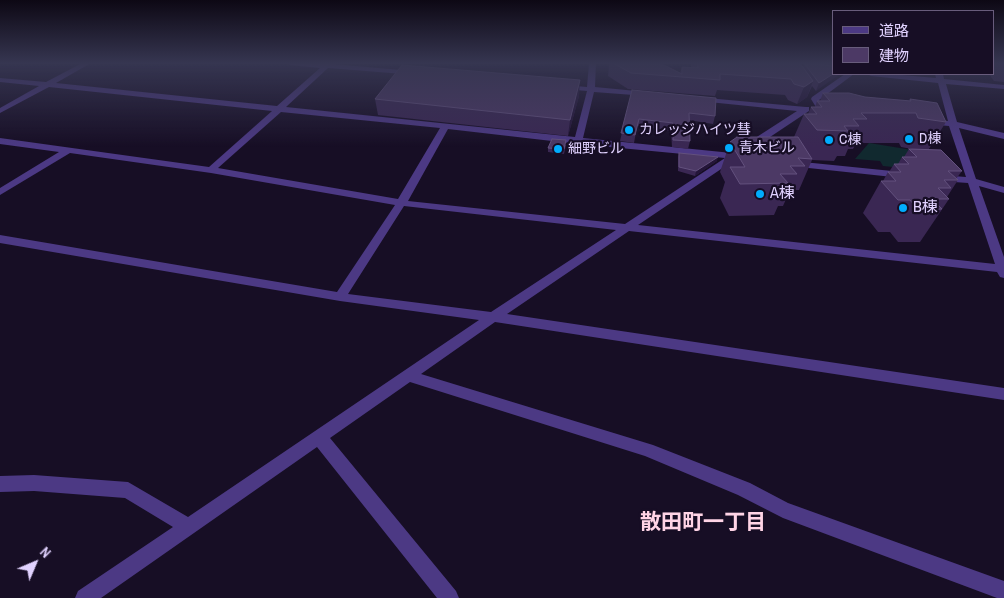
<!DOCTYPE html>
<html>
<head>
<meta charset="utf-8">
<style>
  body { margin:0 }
  #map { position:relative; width:1004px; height:598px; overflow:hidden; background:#170e25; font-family:"Archivo Narrow","Noto Sans JP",sans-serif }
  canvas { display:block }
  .legend { position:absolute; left:832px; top:10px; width:162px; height:65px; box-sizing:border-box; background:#170e25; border:1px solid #685c7c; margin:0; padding:6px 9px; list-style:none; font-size:15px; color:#e1d2ff }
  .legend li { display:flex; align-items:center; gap:10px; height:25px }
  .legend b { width:25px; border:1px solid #685c7c }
  .north { position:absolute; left:10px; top:538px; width:50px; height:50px; -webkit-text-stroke:4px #170e25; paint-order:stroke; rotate:45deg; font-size:14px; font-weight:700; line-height:20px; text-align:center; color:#e1d2ff }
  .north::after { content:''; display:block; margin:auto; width:18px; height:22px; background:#e1d2ff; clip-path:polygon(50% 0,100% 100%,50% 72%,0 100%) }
</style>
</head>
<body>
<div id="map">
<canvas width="1004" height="598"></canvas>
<ul class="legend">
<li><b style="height:6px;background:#4c3984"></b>道路</li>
<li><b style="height:14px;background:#4c3965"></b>建物</li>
</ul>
<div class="north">N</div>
</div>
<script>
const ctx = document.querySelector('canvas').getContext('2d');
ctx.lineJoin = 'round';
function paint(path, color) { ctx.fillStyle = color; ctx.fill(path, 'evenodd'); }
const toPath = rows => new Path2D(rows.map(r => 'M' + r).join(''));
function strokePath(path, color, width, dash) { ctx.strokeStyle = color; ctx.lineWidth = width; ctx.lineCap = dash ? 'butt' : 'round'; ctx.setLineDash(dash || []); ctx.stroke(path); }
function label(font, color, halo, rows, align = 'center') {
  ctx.font = font + ' "Archivo Narrow","Noto Sans JP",sans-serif'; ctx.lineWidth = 4.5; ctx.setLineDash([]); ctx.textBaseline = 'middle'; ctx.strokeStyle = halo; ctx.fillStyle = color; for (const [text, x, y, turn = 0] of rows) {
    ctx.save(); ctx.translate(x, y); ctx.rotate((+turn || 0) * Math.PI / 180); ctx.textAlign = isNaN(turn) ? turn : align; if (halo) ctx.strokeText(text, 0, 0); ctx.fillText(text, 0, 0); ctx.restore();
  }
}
paint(toPath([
  [869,143,925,152,954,173,883,166,880,161,855,159]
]), '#11292f');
paint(toPath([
  [82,63,91,63,56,83,277,106,320,68,290,65,287,63,333,63,333,64,413,71,417,73,416,75,328,68,286,107,575,137,587,91,565,89,561,87,565,85,587,87,589,63,596,63,595,87,647,92,651,94,647,96,594,92,583,138,732,153,797,111,699,101,695,99,696,97,806,107,809,107,809,111,743,155,746,157,744,159,736,159,638,225,995,264,968,183,940,181,935,178,940,175,966,177,949,126,928,124,924,121,928,118,948,121,938,83,871,76,867,74,891,74,936,78,935,74,943,74,944,79,1004,85,1004,89,946,84,957,122,1004,133,1004,139,959,128,976,179,1004,187,1004,193,979,186,1004,257,1004,278,1000,277,997,272,629,231,507,314,1004,388,1004,400,495,322,421,374,653,445,750,483,788,503,1004,581,1004,598,997,598,783,518,738,495,645,456,410,382,330,438,456,591,459,598,437,598,317,447,101,598,75,598,78,591,173,527,125,498,34,491,0,492,0,476,34,475,128,482,188,517,479,320,340,301,0,243,0,235,337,292,395,205,211,173,70,153,0,195,0,188,59,152,0,144,0,138,209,167,272,111,49,87,0,113,0,108,39,86,0,82,0,78,46,82,82,63],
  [281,112,440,128,398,199,218,168,281,112],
  [448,129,578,144,725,158,625,224,408,201,448,129],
  [404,206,616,230,491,312,348,294,404,206],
  [845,74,854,74,819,100,826,110,819,112,811,99,812,97,845,74],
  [793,161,902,172,907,175,902,178,790,166,788,164,793,161]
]), '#4c3984');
paint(toPath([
  [609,63,634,63,680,73,682,67,691,67,691,63,800,63,803,67,804,63,820,65,806,63,833,63,833,74,816,91,812,86,807,97,797,104,788,100,785,95,717,90,715,96,628,89,608,76],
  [993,63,1004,63,1004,82,994,81,989,74,993,74],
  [632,90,715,116,713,124,689,120,690,141,688,149,672,147,671,131,637,126,634,143,620,141],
  [823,93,909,101,910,99,946,122,929,149,962,171,956,179,958,180,947,197,949,199,920,242,898,242,890,232,878,232,863,213,881,181,883,181,888,172,889,172,894,164,898,164,902,157,904,157,909,149,912,149,901,147,899,143,856,143,853,149,848,149,845,156,837,156,834,161,812,160,799,190,795,190,791,197,787,197,783,206,778,206,774,215,729,216,720,198,725,182,720,172,730,142,794,137,804,114,808,114,811,107,815,107,817,101,820,101],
  [579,96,568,136,378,115,375,99],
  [566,145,564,154,548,152,548,148],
  [679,153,717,161,695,176,678,171,678,157]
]), '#3a2753');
paint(toPath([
  [833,74,840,74,816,91,819,83],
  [580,80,579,96,568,136,570,120],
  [813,81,807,97,797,104,804,87],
  [718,157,717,161,695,176,696,171]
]), '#241539');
const building = toPath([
  [613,63,634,63,664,65,682,74,682,67,698,68,697,63,800,63,813,81,804,87,794,84,791,79,720,74,720,80,631,73,613,63],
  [804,63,833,66,833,74,819,83,804,63],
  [402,65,580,80,570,120,375,99,402,65],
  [632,90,716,98,715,116,689,113,690,141,673,140,673,123,639,119,635,135,621,133,632,90],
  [823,93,849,93,865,97,911,101,910,99,937,103,946,122,918,118,916,113,861,113,867,119,853,119,859,126,844,126,848,131,817,130,804,114,817,114,811,107,822,107,817,101,830,101,823,93],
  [737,137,798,137,812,159,798,158,805,166,790,166,797,174,780,174,788,183,740,184,730,167,745,167,730,142,737,137],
  [552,139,566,140,564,149,548,148,552,139],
  [909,149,941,150,962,171,948,171,958,180,944,180,951,188,938,188,949,199,932,199,942,209,918,210,910,200,898,200,881,181,896,181,888,172,901,172,894,164,909,164,902,157,917,157,909,149],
  [679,153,718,157,696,171,679,167,679,153]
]);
paint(building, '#4c3965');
strokePath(building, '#63517e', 1);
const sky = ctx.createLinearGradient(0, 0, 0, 147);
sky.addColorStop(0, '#0d0814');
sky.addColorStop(0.43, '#363651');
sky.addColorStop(1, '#36365100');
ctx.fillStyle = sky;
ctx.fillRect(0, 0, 1004, 147);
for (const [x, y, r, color] of [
  [629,130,5,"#00acfd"],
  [909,139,5,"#00acfd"],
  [829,140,5,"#00acfd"],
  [729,148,5,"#00acfd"],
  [558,149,5,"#00acfd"],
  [760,194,5,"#00acfd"],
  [903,208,5,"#00acfd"]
]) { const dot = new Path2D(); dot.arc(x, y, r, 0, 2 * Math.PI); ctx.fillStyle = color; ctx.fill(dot); strokePath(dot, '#170e25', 2); }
label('14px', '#e1d2ff', '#170e25', [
  ["カレッジハイツ彗",639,130],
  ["D棟",919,139],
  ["C棟",839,140],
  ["青木ビル",739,148],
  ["細野ビル",568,149]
], 'left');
label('16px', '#e1d2ff', '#170e25', [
  ["A棟",770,194],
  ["B棟",913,208]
], 'left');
label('bold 21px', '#ffd4e6', '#170e25', [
  ["散田町一丁目",703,523]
]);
</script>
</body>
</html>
